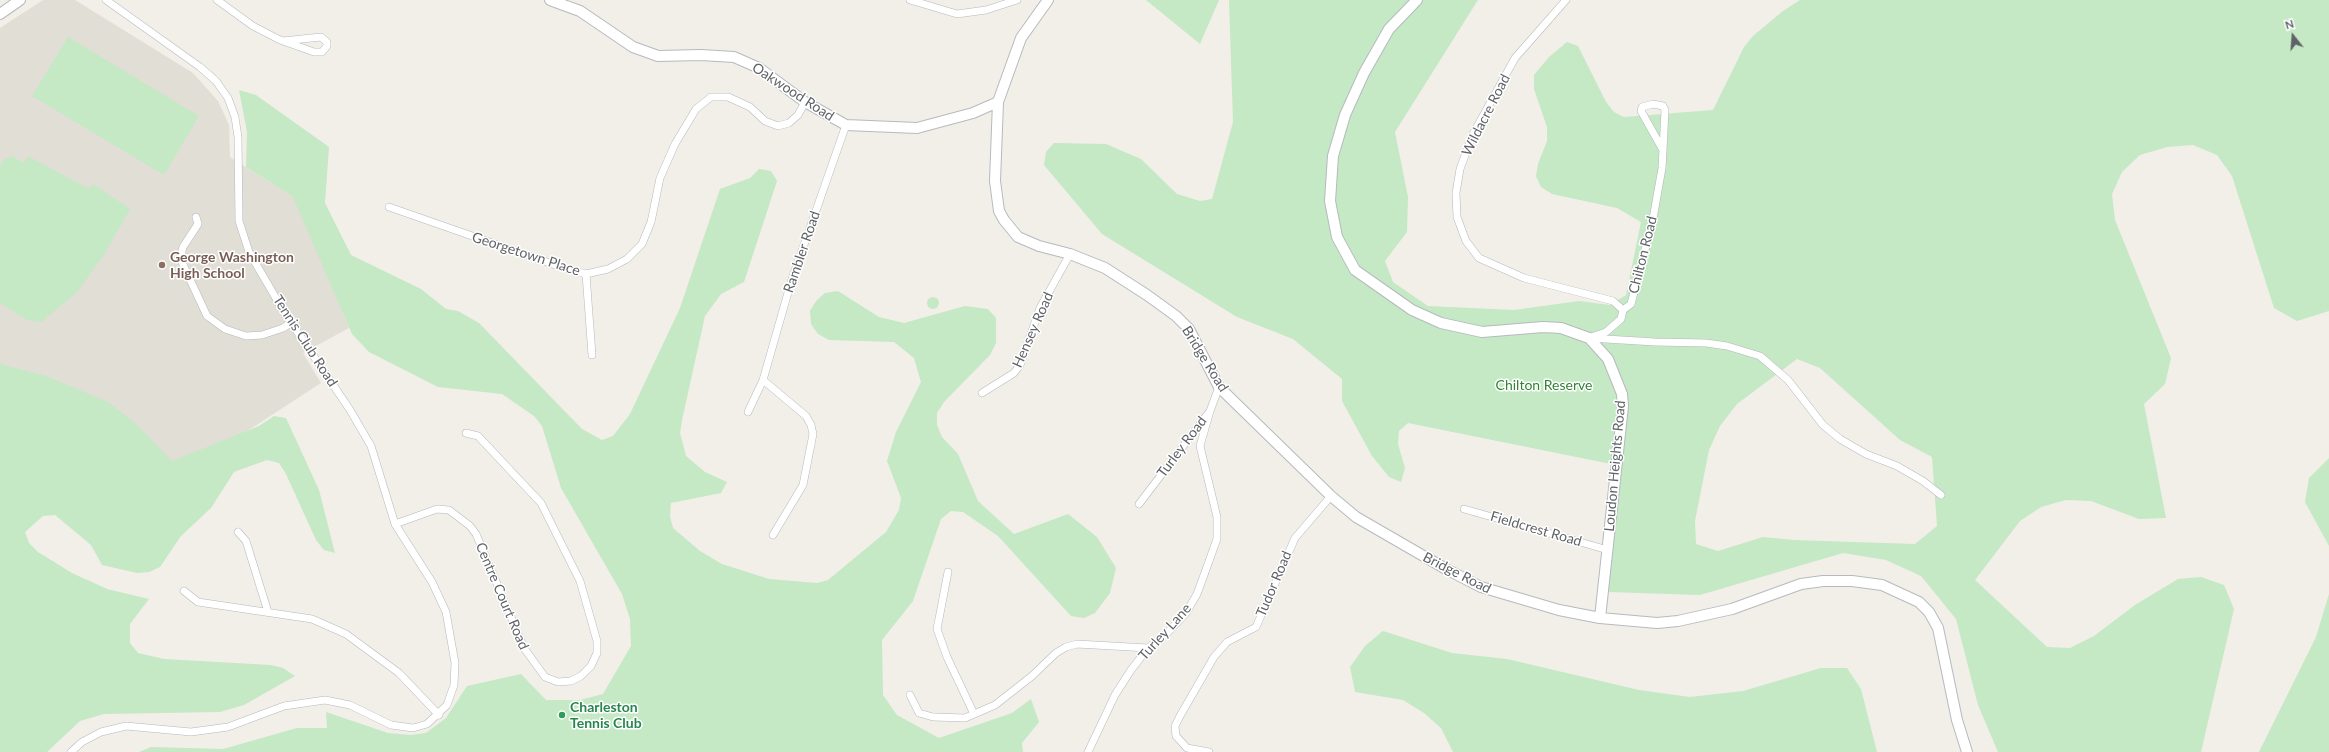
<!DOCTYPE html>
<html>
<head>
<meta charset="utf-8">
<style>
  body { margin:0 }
  #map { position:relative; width:2329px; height:752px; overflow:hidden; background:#f1efe8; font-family:Lato,sans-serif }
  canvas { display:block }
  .north { position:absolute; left:2273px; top:16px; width:40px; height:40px; -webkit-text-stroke:3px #fff; paint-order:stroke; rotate:343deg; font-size:11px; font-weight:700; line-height:16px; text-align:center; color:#5f6368 }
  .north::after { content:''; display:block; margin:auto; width:14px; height:18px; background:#5f6368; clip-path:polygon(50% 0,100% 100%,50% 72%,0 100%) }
</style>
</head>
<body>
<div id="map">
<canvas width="2329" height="752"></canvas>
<div class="north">N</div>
</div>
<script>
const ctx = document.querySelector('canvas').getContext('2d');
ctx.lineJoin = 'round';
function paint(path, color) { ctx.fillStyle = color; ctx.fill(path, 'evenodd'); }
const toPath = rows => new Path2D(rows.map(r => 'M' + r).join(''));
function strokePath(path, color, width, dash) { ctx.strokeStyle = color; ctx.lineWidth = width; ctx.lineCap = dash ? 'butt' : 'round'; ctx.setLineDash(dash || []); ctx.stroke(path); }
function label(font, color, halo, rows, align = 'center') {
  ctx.font = font + ' Lato,sans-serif'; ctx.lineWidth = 3; ctx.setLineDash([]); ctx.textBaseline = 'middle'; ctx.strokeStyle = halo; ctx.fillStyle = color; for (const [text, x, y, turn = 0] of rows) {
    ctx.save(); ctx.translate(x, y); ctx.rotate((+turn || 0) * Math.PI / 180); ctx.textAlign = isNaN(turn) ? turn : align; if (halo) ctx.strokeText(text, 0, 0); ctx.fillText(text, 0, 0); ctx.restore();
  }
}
paint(toPath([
  [43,0,75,0,193,73,218,101,229,125,230,157,301,202,349,328,303,353,321,383,175,478,0,379,0,28]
]), '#e1ded6');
paint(toPath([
  [1146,0,1219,0,1200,44],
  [1229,0,1478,0,1395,132,1408,197,1407,232,1385,261,1393,282,1428,306,1514,310,1579,301,1610,305,1626,295,1641,222,1617,208,1552,194,1541,187,1536,176,1538,164,1547,141,1547,127,1534,89,1534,75,1549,57,1567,42,1578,46,1606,102,1614,112,1624,117,1713,110,1744,47,1753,36,1783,11,1800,0,2329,0,2329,311,2297,321,2274,308,2232,176,2217,155,2193,145,2167,147,2140,155,2122,172,2112,194,2115,220,2171,358,2165,384,2144,404,2166,518,2139,519,2091,501,2066,500,2041,507,2020,521,1975,580,2047,647,2070,648,2094,636,2135,605,2178,579,2201,577,2224,585,2234,609,2201,752,1998,752,1978,705,1956,619,1921,576,1886,560,1843,553,1700,595,1608,592,1621,466,1408,423,1399,431,1398,444,1405,468,1401,482,1389,477,1372,456,1342,401,1342,379,1293,339,1237,317,1102,234,1044,165,1046,152,1054,143,1106,144,1141,159,1177,194,1200,201,1212,199,1233,122],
  [1797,359,1820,368,1900,440,1932,457,1937,526,1915,544,1794,540,1763,537,1718,551,1696,544,1695,521,1709,450,1720,426,1737,404],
  [68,37,199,116,164,175,32,96],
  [239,90,256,95,329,147,325,203,351,255,421,289,446,309,458,311,479,323,582,429,602,440,613,436,630,414,680,308,720,189,750,178,759,169,771,171,777,181,744,282,721,294,705,316,682,420,680,433,686,456,705,472,727,482,721,493,671,503,670,516,673,528,700,551,722,564,769,579,817,583,828,580,886,532,899,510,901,498,887,461,896,432,921,382,914,358,894,342,829,340,818,334,811,324,810,311,816,301,825,293,838,291,879,317,904,323,965,306,988,309,996,318,996,343,990,355,944,402,937,413,937,425,942,437,958,454,978,501,1014,534,1068,514,1097,537,1116,568,1110,593,1095,613,1084,618,1071,616,998,536,963,512,951,511,941,519,913,601,882,640,883,695,897,715,939,738,1012,713,1031,699,1039,722,1022,743,1023,752,139,752,151,747,223,749,297,728,327,728,326,712,388,733,411,735,426,733,446,718,467,686,521,674,546,700,580,700,603,694,631,646,630,619,622,594,561,488,542,426,534,416,502,394,438,387,369,352,352,334,293,197,246,167,247,132],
  [12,156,23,163,28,156,89,189,93,184,130,209,103,256,77,292,41,322,27,320,0,303,0,168,3,160],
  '927 303a6 6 0 1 1 12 0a6 6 0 1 1-12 0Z',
  [0,364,46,376,108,402,137,425,172,461,259,426,274,416,286,418,319,490,335,553,324,550,316,540,286,474,279,463,267,460,234,472,211,508,181,536,160,567,149,572,137,573,102,565,91,545,55,515,43,516,25,532,29,543,38,552,72,573,107,589,149,599,130,624,130,643,138,653,164,659,271,665,283,668,295,676,244,705,220,712,104,714,80,721,47,752,0,752],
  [2329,458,2329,546,2305,502,2309,478],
  [2329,594,2329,752,2259,752,2316,637],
  [1383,631,1452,653,1507,659,1639,690,1690,697,1743,691,1821,668,1847,668,1861,689,1877,752,1453,752,1441,728,1424,713,1403,700,1355,692,1350,667,1365,646]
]), '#c5e8c5');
const street = toPath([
  [217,0,253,26,278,39,283,41,314,52,322,52,327,46,327,42,321,37,283,41],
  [910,0,957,14,986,10,1017,0],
  [1566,0,1515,58,1472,136,1460,169,1456,193,1457,217,1466,241,1479,258,1524,278,1613,301,1623,310],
  [389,207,564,268,586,274,608,269,627,259,642,244,651,222,660,178,675,144,696,109,711,97,728,97,750,107,765,121,778,126,789,123,798,115,805,102],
  [196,217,198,224,183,247,180,258,207,316,225,329,246,336,262,335,283,328,292,322],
  [586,274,592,355],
  [1591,337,1606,332,1621,319,1623,310,1631,304,1653,219,1662,168,1663,150,1665,110,1663,106,1653,104,1642,107,1641,111,1663,150],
  [1589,338,1655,342,1706,343,1727,346,1760,356,1788,380,1823,425,1840,439,1866,454,1897,466,1923,481,1941,495],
  [763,380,806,416,811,425,813,434,803,485,773,535],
  [982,393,1014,373,1020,365,1040,308,1070,254],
  [748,412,763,380,791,282,846,125],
  [1139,504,1210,411,1219,387],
  [1464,509,1608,550],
  [395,524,437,509,449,510,470,526,476,534,524,648,545,677,558,682,571,681,581,676,591,666,597,653,597,641,580,581,541,503,478,436,466,433],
  [238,532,246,541,268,612],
  [948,572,937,629,947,657,974,714],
  [184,591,198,602,312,619,346,634,399,673,439,715],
  [910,695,919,713,933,717,965,718,995,705,1032,676,1056,653,1066,647,1077,644,1148,648],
  [71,752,82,742,101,732,126,726,191,732,228,727,284,706,325,700,350,705,391,725,413,728,427,724,447,705,454,685,455,663,446,612,432,582,395,524,371,446,350,410,284,312,249,252,239,221,238,137,235,117,228,98,216,81,200,67,106,0],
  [1088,752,1115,695,1131,670,1148,648,1168,632,1186,613,1197,594,1204,575,1217,539,1217,517,1200,446,1210,411],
  [1209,752,1187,748,1176,736,1175,726,1180,716,1214,657,1227,642,1256,627,1295,538,1331,496]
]);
const secondary = toPath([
  [550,0,580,11,633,47,658,56,701,55,734,57,759,68,805,102,846,125,917,128,973,113,998,102],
  [1048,0,1021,38,998,102,995,181,999,211,1004,220,1018,237,1039,246,1070,254,1105,268,1147,295,1176,316,1189,329,1219,387,1331,496,1356,517,1446,569,1481,587,1559,610,1600,618,1657,623,1678,621,1732,609,1801,584,1823,581,1852,581,1882,585,1919,602,1929,612,1938,628,1957,720,1967,752],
  [1417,0,1389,29,1364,73,1345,115,1333,156,1330,201,1337,237,1355,270,1412,310,1441,323,1482,332,1543,327,1561,328,1589,338,1608,359,1622,394,1623,406,1600,618],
  [0,14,20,0]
]);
strokePath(street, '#b5b8bc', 8);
strokePath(secondary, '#b6babf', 12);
strokePath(street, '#fff', 7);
strokePath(secondary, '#fff', 10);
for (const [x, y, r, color] of [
  [162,265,4,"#8d6e63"],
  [562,715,4,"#2e9e5b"]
]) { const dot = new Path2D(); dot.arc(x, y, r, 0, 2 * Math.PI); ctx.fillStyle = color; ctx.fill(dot); strokePath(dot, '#fff', 1.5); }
label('14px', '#5f6368', '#fff', [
  ["Oakwood Road",793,92,33],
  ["Wildacre Road",1486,115,-63],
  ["Rambler Road",802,252,-71],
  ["Georgetown Place",526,254,18],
  ["Chilton Road",1643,255,-76],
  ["Hensey Road",1033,330,-66],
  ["Tennis Club Road",305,341,57],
  ["Bridge Road",1205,359,58],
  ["Turley Road",1182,447,-53],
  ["Loudon Heights Road",1615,466,-85],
  ["Fieldcrest Road",1536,529,16],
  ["Bridge Road",1457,573,27],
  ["Tudor Road",1274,584,-67],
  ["Centre Court Road",502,596,67],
  ["Turley Lane",1165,632,-48]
]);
label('bold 14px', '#785e54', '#fff', [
  ["George Washington",170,257],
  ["High School",170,273]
], 'left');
label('14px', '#348238', '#fff', [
  ["Chilton Reserve",1544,385]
]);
label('bold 14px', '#27864d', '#fff', [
  ["Charleston",570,707],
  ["Tennis Club",570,723]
], 'left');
</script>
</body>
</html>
